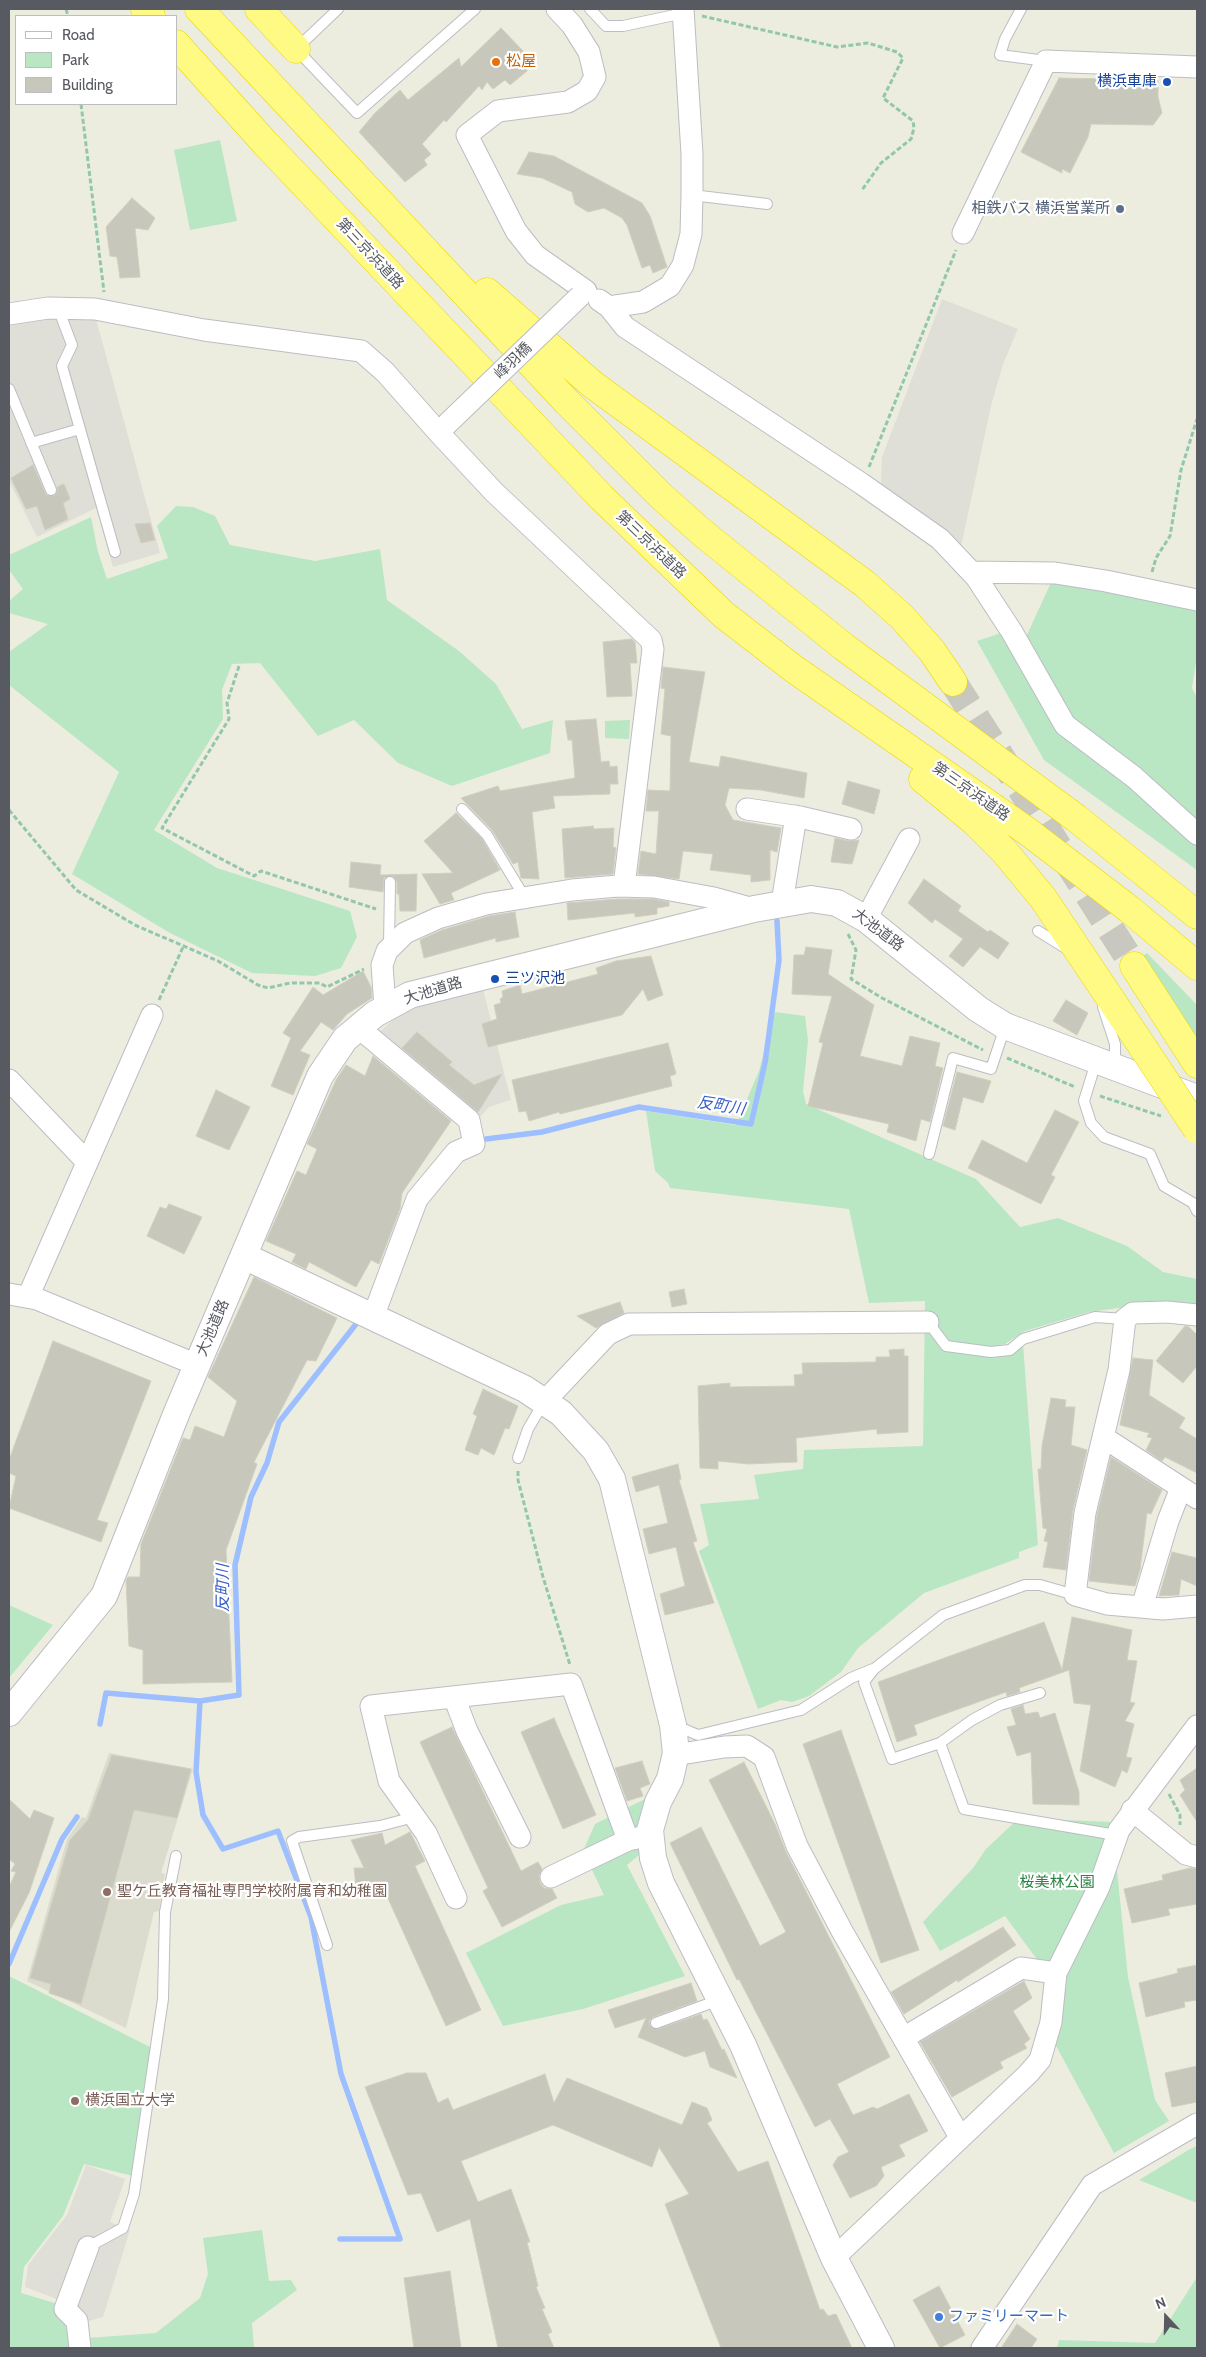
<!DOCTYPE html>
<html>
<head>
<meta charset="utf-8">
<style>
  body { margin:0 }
  #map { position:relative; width:1206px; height:2357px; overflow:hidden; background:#ededdf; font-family:Cabin,sans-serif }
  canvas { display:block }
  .frame { position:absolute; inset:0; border:10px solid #585a62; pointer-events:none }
  .legend { position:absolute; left:15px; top:15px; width:162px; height:90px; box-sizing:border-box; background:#fff; border:1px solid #bcbdc0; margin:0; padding:6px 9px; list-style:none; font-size:15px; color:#585a62 }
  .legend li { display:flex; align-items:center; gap:10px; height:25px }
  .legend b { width:25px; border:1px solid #bcbdc0 }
  .north { position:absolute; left:1141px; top:2292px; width:50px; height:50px; -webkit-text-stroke:4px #fff; paint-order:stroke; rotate:339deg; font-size:14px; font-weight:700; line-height:20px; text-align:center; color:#585a62 }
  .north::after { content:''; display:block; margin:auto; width:18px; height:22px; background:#585a62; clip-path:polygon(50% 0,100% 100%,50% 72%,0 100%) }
</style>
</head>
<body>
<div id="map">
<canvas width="1206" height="2357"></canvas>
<div class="frame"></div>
<ul class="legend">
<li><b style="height:6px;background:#fff"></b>Road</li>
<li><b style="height:14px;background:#b9e6c3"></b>Park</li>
<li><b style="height:14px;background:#c7c7bc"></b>Building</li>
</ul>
<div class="north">N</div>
</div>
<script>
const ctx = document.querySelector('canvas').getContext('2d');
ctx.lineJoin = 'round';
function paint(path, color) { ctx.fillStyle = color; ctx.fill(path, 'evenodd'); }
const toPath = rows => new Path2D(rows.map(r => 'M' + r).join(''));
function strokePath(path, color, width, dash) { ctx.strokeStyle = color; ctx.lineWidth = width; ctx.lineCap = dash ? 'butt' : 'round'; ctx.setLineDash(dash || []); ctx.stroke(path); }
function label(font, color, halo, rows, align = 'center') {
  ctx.font = font + ' Cabin,"Noto Sans JP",sans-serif'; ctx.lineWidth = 4.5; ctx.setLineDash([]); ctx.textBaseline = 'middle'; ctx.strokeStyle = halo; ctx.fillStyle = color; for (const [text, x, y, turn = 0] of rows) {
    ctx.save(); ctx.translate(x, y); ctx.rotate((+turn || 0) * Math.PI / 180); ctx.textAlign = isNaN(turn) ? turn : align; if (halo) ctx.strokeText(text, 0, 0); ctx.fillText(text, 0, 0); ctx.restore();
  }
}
paint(toPath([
  [942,299,1018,329,1003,364,991,406,961,547,881,483,882,457],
  [95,315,160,553,113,567,96,508,37,537,9,481,9,319],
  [483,989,511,1100,489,1107,479,1118,377,1034,402,1012,417,1006],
  [86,2165,125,2179,110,2222,130,2230,103,2317,89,2321,80,2318,59,2300,25,2287,28,2265,67,2215]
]), '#e0dfd7');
paint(toPath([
  [109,1753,193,1769,161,1873,165,1874,159,1911,154,1912,126,2028,27,1981,67,1839,82,1817,86,1818]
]), '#dcdcce');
paint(toPath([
  [220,140,237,221,190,230,174,150],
  [176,506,193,507,215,516,230,545,315,561,380,549,387,600,459,651,496,684,522,729,553,720,550,753,452,786,398,763,354,720,318,736,260,663,232,664,222,690,223,719,154,830,217,868,350,911,357,937,341,968,315,976,252,973,170,933,72,874,119,772,9,685,9,652,48,624,9,613,9,601,23,589,9,570,9,555,91,517,98,552,107,579,168,558,157,526],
  [1054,576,1197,604,1197,655,1192,688,1197,698,1197,870,1044,760,977,641,1004,632,1021,648],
  [630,720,629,739,605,738,605,721],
  [1147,953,1197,1005,1197,1040,1141,957],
  [775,1012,805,1016,808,1040,803,1091,806,1104,976,1179,1020,1227,1058,1218,1127,1246,1163,1272,1197,1279,1197,1306,1191,1303,1125,1307,1089,1312,1025,1331,1005,1344,989,1347,994,1358,1009,1355,1023,1344,1038,1545,1019,1552,1019,1558,924,1593,858,1648,841,1672,809,1696,792,1702,781,1700,758,1709,699,1551,709,1545,700,1504,759,1499,754,1475,803,1469,804,1450,923,1446,925,1301,869,1303,849,1209,670,1188,668,1183,655,1171,646,1111,736,1125,759,1071],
  [9,1605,53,1625,9,1678],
  [649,1797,645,1850,627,1865,685,1976,583,2009,503,2026,466,1953,561,1905,604,1895,583,1851,595,1824],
  [1019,1818,1112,1822,1128,1977,1155,2100,1169,2121,1114,2153,1054,2042,1061,1992,1005,1916,940,1951,923,1922,973,1868,986,1849],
  [9,1976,152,2048,133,2176,84,2164,63,2216,24,2267,21,2293,58,2304,74,2339,156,2333,200,2298,208,2274,203,2238,262,2230,269,2281,291,2280,297,2290,252,2323,254,2348,9,2348],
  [1197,2146,1197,2203,1139,2180,1190,2149],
  [1197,2277,1197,2348,1057,2348,1059,2340,1155,2343]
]), '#b9e6c3');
strokePath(toPath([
  [486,1139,542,1132,639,1107,751,1124,765,1063,779,960,777,921],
  [200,1701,196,1772,203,1815,223,1849,278,1831,311,1917,341,2074,400,2239,340,2239],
  [100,1724,106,1693,200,1701,239,1695,235,1565,251,1497,267,1463,279,1422,360,1319],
  [9,1964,62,1839,77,1817]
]), '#9dbfff', 5.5);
const building = toPath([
  [501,28,525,53,527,71,510,85,505,80,493,89,487,82,482,90,479,86,446,122,444,120,422,144,431,154,424,160,427,165,405,182,359,132,375,113,400,90,408,100,459,58,461,67,501,28],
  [1059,78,1158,80,1158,97,1162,113,1153,125,1091,124,1088,137,1070,173,1062,169,1062,173,1021,152,1059,78],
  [529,152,554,156,642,203,650,216,667,267,653,273,650,265,642,268,627,225,622,218,604,208,588,212,575,204,572,192,542,178,517,174,529,152],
  [132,198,155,218,148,230,135,228,140,277,120,278,117,257,110,256,106,227,132,198],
  [33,465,46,495,54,496,58,491,57,487,64,484,70,499,63,503,68,519,45,530,37,506,26,509,11,478,33,465],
  [150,523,155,540,141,543,135,524,150,523],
  [632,639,635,642,637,663,630,663,632,696,607,697,603,642,632,639],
  [663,667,705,672,689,762,719,767,721,756,807,773,804,798,761,790,729,788,725,805,733,820,781,828,777,852,770,850,770,880,751,882,751,875,710,870,713,854,683,851,679,879,638,874,641,851,656,854,659,811,646,811,648,790,670,791,671,736,661,734,665,689,661,688,663,667],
  [596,719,601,762,609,761,610,767,617,766,618,784,610,784,610,794,553,796,555,808,532,812,539,879,521,878,518,862,513,864,492,830,461,798,498,786,500,791,575,778,572,740,568,740,565,721,596,719],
  [848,781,880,790,874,814,842,804,848,781],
  [456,813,482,839,500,870,451,893,454,900,440,904,422,874,453,873,424,841,456,813],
  [593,826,594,829,614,828,613,847,616,848,613,874,565,878,562,829,593,826],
  [835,838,849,841,859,840,852,864,831,862,835,838],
  [351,862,381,865,380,875,417,874,416,911,400,911,399,894,397,894,397,882,393,876,384,878,383,892,349,887,351,862],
  [924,879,961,906,958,911,988,932,990,930,1009,943,998,959,980,947,963,967,949,956,963,939,935,919,932,923,908,903,924,879],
  [618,899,653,899,669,902,669,906,657,908,657,914,635,917,635,913,568,920,567,903,618,899],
  [515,912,519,937,496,942,496,938,424,958,420,940,442,930,489,916,515,912],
  [806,947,832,950,828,974,874,1005,860,1056,902,1066,910,1036,940,1043,935,1066,943,1068,930,1122,921,1119,916,1141,887,1132,889,1124,808,1106,823,1043,819,1042,832,996,792,994,794,955,804,955,806,947],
  [651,956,663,995,648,1001,643,989,622,1015,488,1047,482,1024,497,1019,494,1005,501,1003,500,999,503,997,502,991,520,985,522,994,598,974,596,968,616,961,651,956],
  [363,971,371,987,372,998,347,1014,333,1030,321,1022,300,1051,310,1055,293,1095,271,1086,291,1038,283,1033,313,987,323,995,363,971],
  [1066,1000,1088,1013,1077,1035,1053,1021,1066,1000],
  [417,1032,452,1062,449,1065,474,1085,502,1074,478,1112,402,1048,417,1032],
  [668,1043,676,1074,670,1076,672,1086,560,1114,559,1112,529,1121,526,1111,519,1112,512,1080,668,1043],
  [373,1056,451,1121,402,1193,400,1209,379,1264,371,1260,356,1287,309,1262,306,1269,292,1262,296,1254,266,1241,297,1171,306,1175,317,1149,307,1144,336,1080,346,1065,365,1076,373,1056],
  [957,1072,991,1081,983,1103,963,1097,955,1130,943,1126,957,1072],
  [216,1090,250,1107,229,1150,196,1136,216,1090],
  [1055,1110,1079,1122,1051,1175,1055,1177,1041,1204,968,1168,982,1140,1027,1163,1055,1110],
  [169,1204,202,1217,184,1254,147,1236,160,1207,166,1209,169,1204],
  [254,1277,337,1318,316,1361,307,1360,254,1462,257,1464,226,1550,232,1682,143,1684,143,1650,129,1646,126,1580,128,1577,140,1577,141,1544,183,1438,190,1440,195,1426,224,1437,237,1401,208,1377,254,1277],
  [684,1289,687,1304,672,1307,669,1292,684,1289],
  [620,1302,624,1313,596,1328,577,1316,620,1302],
  [1185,1326,1189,1327,1197,1335,1197,1366,1183,1383,1156,1361,1185,1326],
  [53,1341,151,1381,97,1520,108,1523,101,1542,9,1508,16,1476,9,1473,9,1460,53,1341],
  [904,1349,904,1356,908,1356,908,1432,877,1434,877,1429,796,1438,797,1462,748,1464,718,1461,718,1469,700,1468,698,1386,730,1383,730,1387,795,1386,794,1375,803,1374,802,1363,876,1362,876,1357,890,1357,889,1350,904,1349],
  [1133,1358,1153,1360,1149,1395,1185,1418,1179,1428,1197,1439,1197,1473,1165,1457,1162,1461,1146,1450,1152,1438,1147,1437,1149,1433,1120,1425,1133,1358],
  [483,1389,518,1406,509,1429,505,1428,494,1455,481,1448,478,1455,465,1450,477,1416,473,1414,483,1389],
  [1051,1398,1066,1400,1065,1407,1075,1407,1071,1445,1087,1450,1073,1510,1066,1570,1043,1567,1048,1542,1044,1541,1047,1529,1043,1528,1038,1469,1041,1469,1042,1446,1051,1398],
  [1111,1457,1162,1490,1151,1514,1147,1513,1140,1570,1135,1586,1089,1581,1097,1515,1111,1457],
  [678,1464,681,1479,679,1480,697,1541,693,1542,714,1603,665,1615,660,1594,685,1586,676,1547,649,1554,643,1529,668,1523,659,1485,636,1492,632,1477,678,1464],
  [1172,1552,1197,1558,1197,1586,1181,1579,1179,1595,1159,1596,1172,1552],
  [1072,1617,1132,1630,1127,1660,1137,1661,1130,1702,1135,1703,1125,1721,1134,1724,1126,1757,1132,1758,1127,1773,1122,1770,1115,1787,1080,1771,1091,1705,1074,1703,1069,1670,1019,1688,1020,1692,1007,1696,1006,1692,914,1725,917,1735,897,1742,878,1682,1044,1622,1062,1670,1072,1617],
  [1023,1705,1025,1714,1038,1712,1040,1718,1055,1713,1079,1792,1079,1805,1033,1804,1031,1752,1017,1756,1007,1727,1016,1725,1011,1709,1023,1705],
  [554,1718,596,1815,563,1829,521,1732,554,1718],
  [452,1727,521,1871,538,1862,542,1869,539,1876,540,1883,544,1888,552,1889,557,1898,502,1927,483,1891,488,1888,420,1742,452,1727],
  [841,1730,919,1950,881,1963,803,1744,841,1730],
  [112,1755,191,1769,177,1818,134,1810,81,2004,49,1993,51,1984,30,1978,70,1840,88,1820,112,1755],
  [642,1761,650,1784,640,1788,643,1796,627,1801,615,1768,642,1761],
  [744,1762,775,1824,786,1852,890,2057,837,2084,853,2115,873,2107,877,2109,909,2094,928,2131,899,2145,905,2156,881,2167,884,2176,876,2186,850,2198,833,2165,838,2157,849,2152,830,2119,815,2127,739,1979,737,1980,670,1843,701,1827,760,1946,786,1932,709,1780,744,1762],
  [1197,1768,1197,1822,1180,1795,1185,1790,1180,1780,1197,1768],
  [9,1799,30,1819,34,1810,54,1818,29,1893,9,1932,9,1887,16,1872,11,1871,15,1864,9,1859,9,1799],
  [410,1832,425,1861,415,1866,481,2010,446,2026,386,1894,357,1895,354,1868,364,1868,351,1840,382,1833,385,1845,410,1832],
  [1190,1868,1197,1869,1197,1904,1168,1909,1170,1915,1132,1923,1124,1889,1163,1880,1162,1875,1190,1868],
  [1003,1927,1016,1945,958,1982,957,1980,904,2014,891,1992,1003,1927],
  [1197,1965,1197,2000,1184,2002,1185,2007,1146,2017,1139,1983,1178,1973,1177,1969,1197,1965],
  [1024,1981,1032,1998,1013,2011,1030,2039,1024,2044,1027,2048,1000,2062,1003,2068,952,2097,920,2042,1024,1981],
  [691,1983,697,2001,653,2017,649,2021,650,2026,658,2029,701,2014,703,2020,707,2019,722,2050,724,2049,737,2078,710,2067,705,2051,685,2057,638,2037,646,2018,615,2028,608,2010,691,1983],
  [1197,2066,1197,2102,1172,2107,1165,2073,1197,2066],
  [407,2073,426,2073,438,2103,448,2098,453,2110,545,2074,554,2103,567,2078,682,2125,692,2102,707,2108,712,2120,707,2123,738,2172,768,2161,820,2310,823,2309,828,2316,836,2314,852,2348,721,2348,665,2204,689,2194,659,2147,652,2167,553,2125,461,2161,478,2202,511,2189,530,2242,527,2242,538,2286,536,2287,545,2308,542,2309,552,2332,548,2334,554,2348,498,2348,470,2219,437,2232,421,2193,408,2195,365,2087,407,2073],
  [450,2271,461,2348,414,2348,404,2278,450,2271],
  [939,2286,965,2335,940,2348,913,2300,939,2286],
  [1017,2324,1037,2339,1031,2348,1001,2348,1017,2324]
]);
paint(building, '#c7c7bc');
strokePath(building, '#d1cfbd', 1);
strokePath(toPath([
  [953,682,1134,966]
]), '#c8c8c0', 28, [28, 14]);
const service = toPath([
  [338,9,296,49,357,113,475,9],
  [590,9,606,26,623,26,684,13],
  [1021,9,1005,39,1000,55,1046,61],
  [692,195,767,204],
  [58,308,72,345,62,366,115,552],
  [9,389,51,490],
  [31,443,80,429],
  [462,809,487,835,525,898],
  [1038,931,1067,949],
  [389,946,390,882],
  [1103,1007,1115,1044,1115,1066],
  [1096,1062,1084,1101,1091,1123,1104,1137,1150,1154,1164,1186,1193,1203,1197,1211],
  [929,1154,953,1058,991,1069,1005,1027],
  [928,1322,946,1346,991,1352,1010,1350,1023,1339,1095,1317,1125,1319],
  [518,1458,528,1429,544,1402],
  [1040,1693,1000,1705,972,1720,940,1743,892,1759,864,1682,874,1669,943,1615,1025,1585,1040,1585,1075,1595],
  [674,1725,698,1735,801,1710,851,1678,873,1669],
  [940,1743,964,1809,1116,1835],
  [327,1945,292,1841,299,1837,380,1826,414,1817],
  [656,2023,719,2000],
  [88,2247,123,2228,134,2194,163,1999,165,1912,176,1856]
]);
const minor = toPath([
  [557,9,572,25,589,52,595,77,587,91,568,102,498,111,467,135,516,231,535,255,586,291],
  [963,233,1046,61,1197,67],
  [599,300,609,307,643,302,670,286,683,265,691,234,692,195,692,154,683,9],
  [609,307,625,327,862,484,940,539,976,577,1012,632,1065,725,1134,777,1197,834],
  [9,314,48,308,95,309,204,330,361,351,385,372,438,432,446,425],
  [438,432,494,492,651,640,653,649,624,886],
  [971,572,1055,573,1106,581,1197,600],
  [747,809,800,817,851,829],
  [782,903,796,816],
  [866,919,909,839],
  [385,1008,382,965,387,951,405,933,438,918,486,904,572,890,618,886,654,887,714,898,754,909],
  [359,1028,469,1120,474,1144,456,1152,417,1199,373,1317],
  [9,1080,87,1162],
  [9,1294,37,1299,197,1365],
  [28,1297,152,1015],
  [1197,1315,1167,1312,1133,1313,1125,1319,1119,1370,1085,1513,1075,1595,1107,1604,1163,1609,1197,1606],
  [544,1402,608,1334,629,1324,928,1322],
  [1103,1437,1197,1498],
  [1142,1607,1168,1521,1181,1488],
  [454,1697,467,1731,520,1837],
  [675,1755,724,1747,747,1746,764,1757,797,1846,842,1931,960,2137],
  [1132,1810,1186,1854,1197,1857],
  [551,1877,628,1840,642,1837],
  [456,1898,426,1833,389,1781,371,1706,571,1684,628,1840],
  [905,2037,1021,1968,1056,1973,1099,1887,1119,1830,1197,1726],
  [834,2258,1028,2074,1040,2060,1051,2022,1056,1973],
  [80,2348,77,2321,65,2309,88,2247],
  [982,2348,1092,2185,1197,2124]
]);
const tertiary = toPath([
  [244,1256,525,1389,561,1413,596,1451,612,1479,673,1725,676,1753,670,1779,658,1802,650,1830,653,1858,661,1883,743,2045,834,2258,881,2348],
  [9,1713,104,1596,177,1412,320,1076,345,1039,375,1014,410,995,754,909,811,899,837,903,866,919,978,1009,1005,1026,1197,1098]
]);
const motorway = toPath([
  [145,9,151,16],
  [199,9,567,402,662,497,705,535,844,647,1076,818,1197,915],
  [259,9,296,49],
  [176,44,265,143,602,498,724,615,794,669,1027,831,1129,909,1197,966],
  [487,292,592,384,865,584,902,617,932,651,953,682],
  [923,779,975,822,1004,851,1043,898,1144,1049],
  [1134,966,1197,1064]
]);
strokePath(service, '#bcbdc4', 12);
strokePath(minor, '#bcbdc4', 23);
strokePath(tertiary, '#bcbdc4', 28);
strokePath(motorway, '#ecd500', 29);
strokePath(toPath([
  [66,9,68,16],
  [702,16,837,47,868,43,897,52,903,58,883,98,913,121,914,128,911,139,881,163,862,190],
  [81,104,104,292],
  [869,467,956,250],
  [1152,572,1156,558,1170,536,1181,470,1197,419],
  [239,666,227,703,229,719,162,828,254,876,261,871,376,909],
  [9,810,76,890,135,925,218,961,258,985,268,988,290,983,320,983,327,987,364,969],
  [848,934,856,950,851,979,882,998,983,1050],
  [159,1000,184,945],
  [1007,1058,1075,1087],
  [1100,1096,1161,1116],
  [518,1471,518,1480,543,1577,570,1665],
  [1169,1794,1180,1815,1180,1825]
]), '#92c7ad', 3, [5, 2.5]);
strokePath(service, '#fff', 10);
strokePath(minor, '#fff', 21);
strokePath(tertiary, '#fff', 26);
strokePath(motorway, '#fffa84', 28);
const minorBridge = toPath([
  [446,425,580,296]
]);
const motorwayBridge = toPath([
  [1144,1049,1197,1129]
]);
strokePath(minorBridge, '#bcbdc4', 23, []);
strokePath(motorwayBridge, '#ecd500', 29, []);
strokePath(minorBridge, '#fff', 21);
strokePath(motorwayBridge, '#fffa84', 28);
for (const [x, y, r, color] of [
  [496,62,5,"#e8710a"],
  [1167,82,5,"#1a4fb4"],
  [1120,209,5,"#5c6f8a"],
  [495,979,5,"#1a4fb4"],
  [107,1892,5,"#8d6e63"],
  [75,2101,5,"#8d6e63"],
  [939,2317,5,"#3f7fe0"]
]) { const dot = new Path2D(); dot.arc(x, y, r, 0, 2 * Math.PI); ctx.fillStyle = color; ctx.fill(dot); strokePath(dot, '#fff', 2); }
label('15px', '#c56008', '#fff', [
  ["松屋",506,62]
], 'left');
label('15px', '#164399', '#fff', [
  ["横浜車庫",1157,82],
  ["三ツ沢池",505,979,"left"]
], 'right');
label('15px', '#4e5e75', '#fff', [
  ["相鉄バス 横浜営業所",1110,209]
], 'right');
label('15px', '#585a62', '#fff', [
  ["第三京浜道路",370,254,47],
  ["峰羽橋",513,361,-44],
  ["第三京浜道路",651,545,44],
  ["第三京浜道路",971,792,35],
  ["大池道路",878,930,37],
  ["大池道路",433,991,-17],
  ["大池道路",213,1328,-67]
]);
label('15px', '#2e8344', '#fff', [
  ["桜美林公園",1057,1883]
]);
label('15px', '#785e54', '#fff', [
  ["聖ケ丘教育福祉専門学校附属育和幼稚園",117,1892],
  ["横浜国立大学",85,2101]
], 'left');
label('15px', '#366cbe', '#fff', [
  ["ファミリーマート",949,2317]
], 'left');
label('italic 16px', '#3960c9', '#fff', [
  ["反町川",721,1106,9],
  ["反町川",223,1588,-90]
]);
</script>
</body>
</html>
